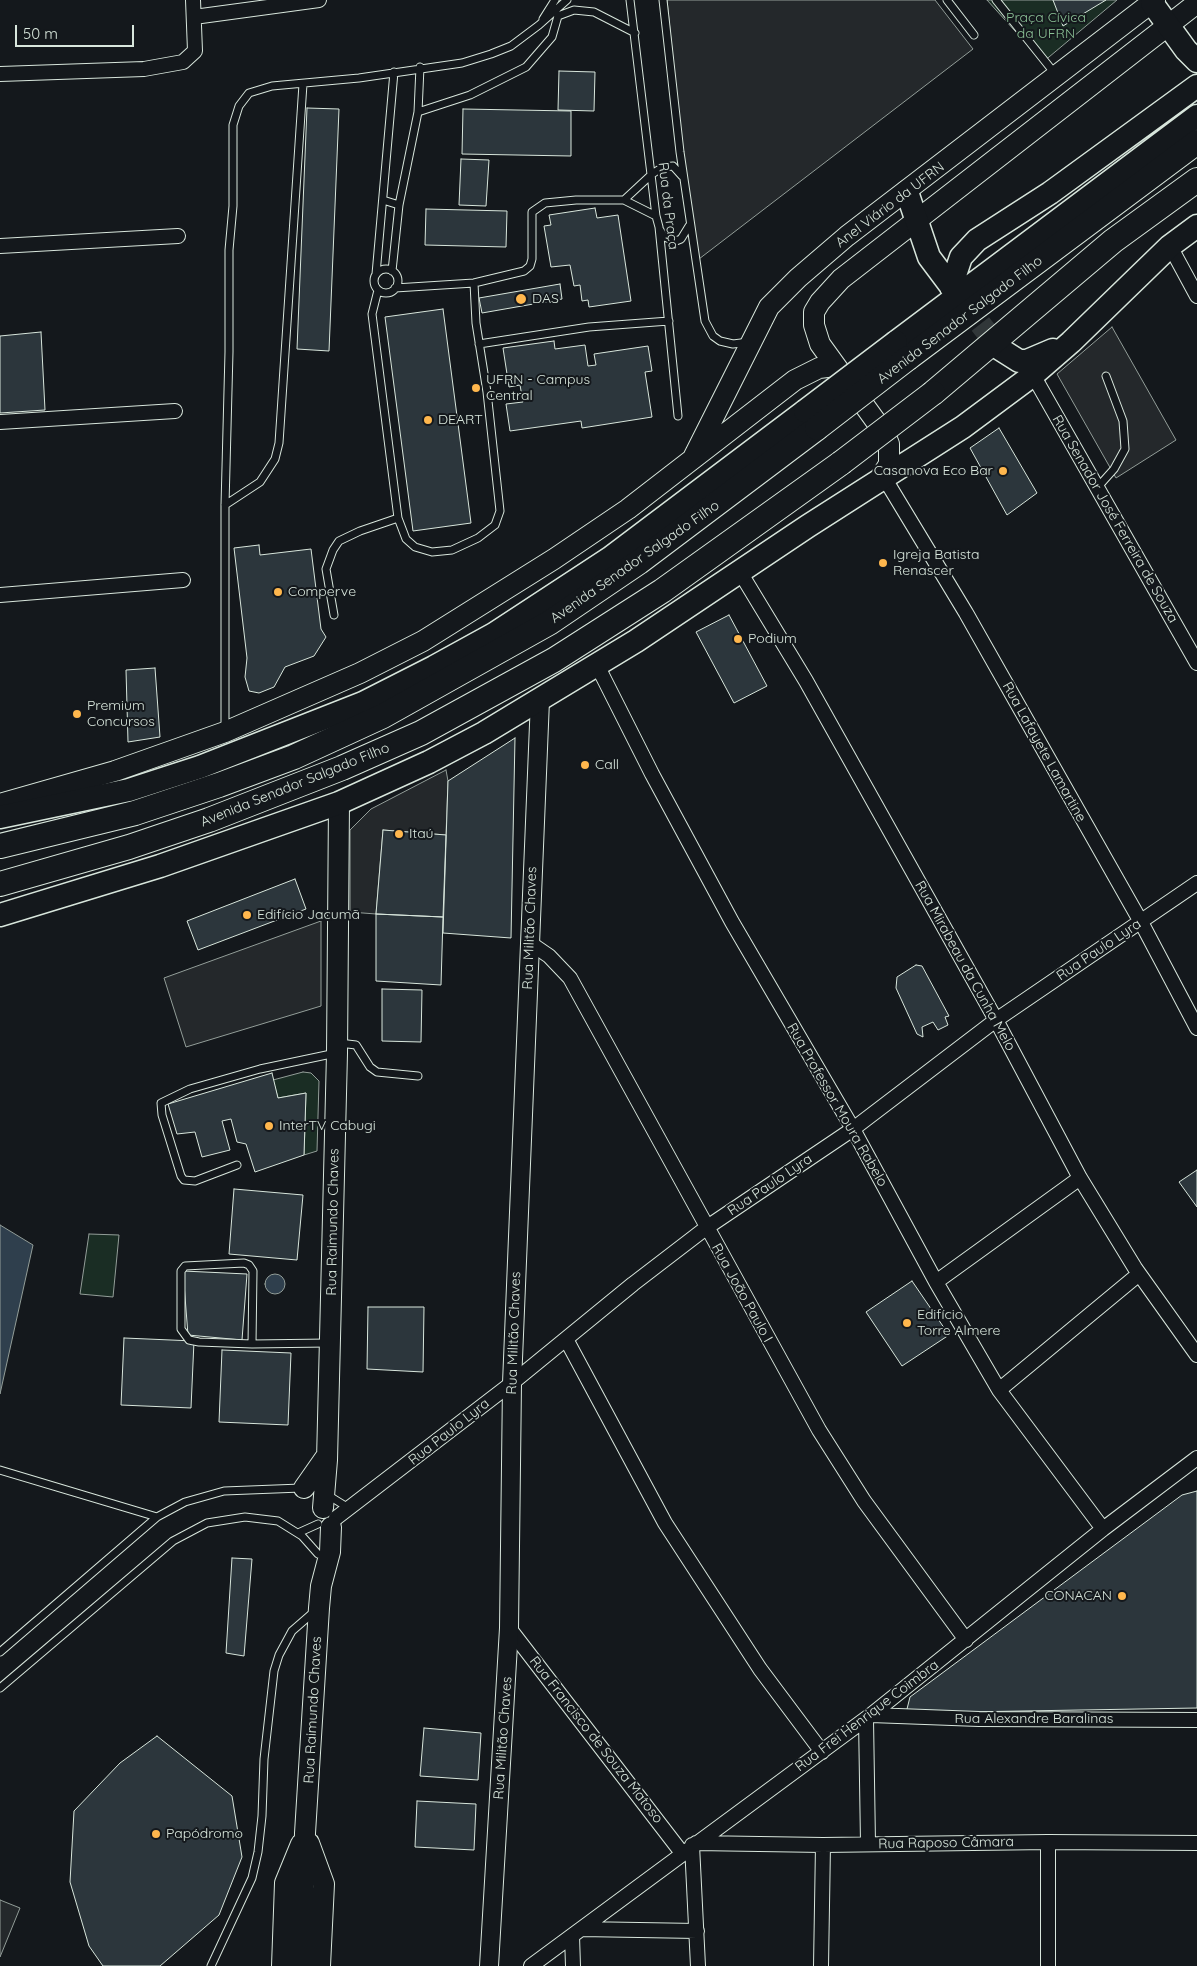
<!DOCTYPE html>
<html>
<head>
<meta charset="utf-8">
<style>
  body { margin:0 }
  #map { position:relative; width:1197px; height:1966px; overflow:hidden; background:#14181c; font-family:Quicksand,sans-serif }
  canvas { display:block }
  .scale { position:absolute; left:15px; top:25px; width:119px; height:22px; box-sizing:border-box; border:2px solid #d8e6dc; border-top:0; padding-left:6px; font-size:15px; line-height:18px; white-space:nowrap; color:#d8e6dc; -webkit-text-stroke:4px #14181c; paint-order:stroke }
</style>
</head>
<body>
<div id="map">
<canvas width="1197" height="1966"></canvas>
<div class="scale">50 m</div>
</div>
<script>
const ctx = document.querySelector('canvas').getContext('2d');
ctx.lineJoin = 'round';
function paint(path, color) { ctx.fillStyle = color; ctx.fill(path, 'evenodd'); }
const toPath = rows => new Path2D(rows.map(r => 'M' + r).join(''));
function strokePath(path, color, width, dash) { ctx.strokeStyle = color; ctx.lineWidth = width; ctx.lineCap = dash ? 'butt' : 'round'; ctx.setLineDash(dash || []); ctx.stroke(path); }
function label(font, color, halo, rows, align = 'center') {
  ctx.font = font + ' Quicksand,sans-serif'; ctx.lineWidth = 4; ctx.setLineDash([]); ctx.textBaseline = 'middle'; ctx.strokeStyle = halo; ctx.fillStyle = color; for (const [text, x, y, turn = 0] of rows) {
    ctx.save(); ctx.translate(x, y); ctx.rotate((+turn || 0) * Math.PI / 180); ctx.textAlign = isNaN(turn) ? turn : align; if (halo) ctx.strokeText(text, 0, 0); ctx.fillText(text, 0, 0); ctx.restore();
  }
}
const green = toPath([
  [987,0,1117,0,1043,62,987,0],
  [303,1072,311,1073,319,1081,317,1151,304,1155,306,1093,278,1098,273,1080,303,1072],
  [89,1234,119,1235,113,1297,80,1294,89,1234]
]);
paint(green, '#1a2d24');
strokePath(green, '#939e99', 1);
const parking = toPath([
  [667,0,935,0,973,49,699,259,684,169,667,0],
  [1112,327,1176,440,1116,478,1057,374,1112,327],
  [446,770,448,781,446,835,383,830,376,914,350,912,350,830,371,809,446,770],
  [321,921,321,1006,186,1047,164,978,321,921],
  [0,1900,20,1908,0,1957,0,1900]
]);
paint(parking, '#24282b');
strokePath(parking, '#939e99', 1);
const water = toPath([
  [0,1225,33,1245,0,1394,0,1225],
  '265 1284a10 10 0 1 1 20 0a10 10 0 1 1-20 0Z'
]);
paint(water, '#2f3f4d');
strokePath(water, '#939e99', 1);
const building = toPath([
  [1053,0,1106,0,1063,26,1053,0],
  [559,71,595,72,594,111,558,110,559,71],
  [307,108,339,109,329,351,297,349,307,108],
  [463,109,571,111,571,156,462,154,463,109],
  [461,159,489,160,486,206,459,205,461,159],
  [595,208,597,218,618,215,631,301,589,307,588,300,582,301,580,285,574,286,570,265,551,267,544,226,551,225,549,215,595,208],
  [426,209,507,211,506,247,425,245,426,209],
  [560,284,562,299,482,313,479,298,560,284],
  [443,309,471,523,413,531,385,317,443,309],
  [41,332,45,410,0,413,0,336,41,332],
  [554,341,555,349,585,345,588,366,596,365,594,354,648,346,652,371,645,372,652,417,582,428,581,421,510,431,506,404,523,402,520,385,509,387,503,348,554,341],
  [999,428,1037,493,1007,515,970,448,999,428],
  [259,545,260,555,311,549,321,629,326,637,314,656,285,667,274,687,259,693,249,691,245,677,247,658,234,548,259,545],
  [729,615,767,686,734,703,696,632,729,615],
  [155,668,160,737,128,742,126,670,155,668],
  [515,738,511,938,443,933,448,781,515,738],
  [383,830,446,835,443,917,376,914,383,830],
  [295,879,306,909,198,950,187,921,295,879],
  [376,914,443,917,441,985,376,981,376,914],
  [916,965,922,966,949,1016,945,1017,948,1025,938,1030,933,1022,922,1027,923,1037,917,1034,896,988,897,977,916,965],
  [382,989,422,990,421,1042,382,1041,382,989],
  [272,1073,278,1098,306,1093,304,1155,255,1172,246,1144,237,1142,231,1119,222,1121,230,1150,202,1157,195,1132,177,1134,168,1104,272,1073],
  [1197,1170,1197,1207,1179,1182,1197,1170],
  [234,1189,303,1195,297,1260,229,1254,234,1189],
  [183,1271,247,1274,242,1340,188,1335,183,1271],
  [912,1281,949,1335,902,1366,866,1312,912,1281],
  [368,1307,424,1307,423,1372,367,1369,368,1307],
  [124,1338,194,1341,191,1408,121,1405,124,1338],
  [222,1350,291,1353,288,1425,219,1422,222,1350],
  [1197,1491,1197,1708,906,1713,910,1697,1182,1495,1197,1491],
  [232,1558,252,1559,244,1656,226,1653,232,1558],
  [424,1728,481,1733,478,1780,420,1776,424,1728],
  [157,1736,232,1796,242,1857,219,1915,160,1966,103,1966,89,1946,70,1882,74,1811,120,1763,157,1736],
  [417,1801,476,1804,474,1850,415,1847,417,1801]
]);
paint(building, '#2c363c');
strokePath(building, '#d8e6dc', 1);
strokePath(toPath([
  [960,298,1000,349]
]), '#313739', 22, [22, 11]);
const service = toPath([
  [630,0,656,216,659,227,678,416],
  [663,0,680,152,705,321,713,336,720,341,733,344,749,342],
  [947,0,974,35],
  [996,0,1056,75],
  [558,16,574,10,594,12,635,33],
  [543,19,555,0],
  [418,112,470,95,526,67,552,37,558,16,552,5],
  [383,200,399,205],
  [624,200,652,174,663,167,673,166,682,176],
  [660,230,664,237,676,241,681,239,689,226],
  '374 281a12 12 0 1 1 24 0a12 12 0 1 1-24 0Z',
  [392,271,399,205,418,112,420,67],
  [376,274,394,72],
  [395,288,474,283,524,271,530,266,532,259,532,212,545,203,576,200,624,200,656,216],
  [378,290,372,314,398,518,406,539,415,547,432,552,452,550,478,538,495,525,500,511,487,392,476,323,474,283],
  [479,344,589,327,669,321],
  [1097,488,1114,469,1125,449,1123,421,1106,376],
  [225,505,260,482,275,459,279,443,303,84],
  [334,615,326,569,333,550,339,541,360,531,398,518],
  [225,729,225,505,229,352,229,250,233,206,233,125,239,106,249,93,272,86,359,78,462,63,491,54,511,46,539,25,567,0],
  [339,1043,356,1045,370,1067,377,1072,418,1076],
  [237,1165,195,1181,184,1180,181,1176,162,1115,161,1103,190,1089,260,1069,336,1053],
  [252,1344,253,1271,249,1265,244,1263,185,1266,181,1271,181,1329,189,1340,199,1342,252,1344,328,1343],
  [0,1470,157,1517],
  [326,1494,347,1507],
  [298,1533,318,1524],
  [0,1652,157,1517,185,1502,224,1491,301,1488],
  [0,1688,173,1541,207,1523,245,1517,278,1521,302,1536,318,1554],
  [211,1966,252,1878,258,1852,262,1816,264,1759,274,1671,279,1655,292,1631,315,1611]
]);
const minor = toPath([
  [194,17,319,0],
  [0,74,144,69,183,62,195,51,193,0],
  [0,246,178,236],
  [1170,246,1197,296],
  [1033,375,1197,663],
  [0,422,175,411],
  [885,479,966,613,1141,922,1197,1028],
  [740,572,806,681,996,1020,1080,1178,1135,1268,1197,1355],
  [0,595,183,580],
  [597,665,652,774,732,922,853,1129,936,1282,999,1390,1103,1529],
  [530,943,549,956,570,978,819,1430,864,1501,966,1640],
  [936,1282,1080,1178],
  [566,1339,665,1523,760,1669,822,1752],
  [999,1390,1139,1274],
  [336,1518,512,1383,633,1284,706,1228,853,1129,996,1020,1197,883],
  [509,1628,682,1853],
  [871,1715,979,1719,1197,1720],
  [866,1719,868,1843],
  [1048,1842,1048,1966],
  [696,1843,823,1845,1048,1842,1197,1843],
  [692,1845,698,1966],
  [581,1929,697,1931],
  [572,1936,573,1966],
  [531,1966,871,1715,1103,1529,1197,1458],
  [821,1966,823,1845]
]);
const tertiary = toPath([
  [489,1966,509,1628,512,1383,540,700]
]);
const secondary = toPath([
  [694,456,769,307,798,278,847,236,1155,0],
  [877,483,889,464,889,444,885,434,820,344,814,325,814,312,820,302,841,279,1197,3],
  [0,804,115,771,225,732,360,673,423,641,554,559,628,509,795,380,819,368,835,366],
  [304,1488,325,1458],
  [323,1508,327,1460,337,1053,339,803],
  [309,1843,324,1884,320,1966],
  [282,1966,285,1883,301,1844],
  [302,1966,305,1833,319,1608,321,1586,330,1552,331,1527]
]);
const primary = toPath([
  [1152,3,1186,50,1197,61],
  [907,192,929,257,953,289],
  [951,287,961,257,977,240,1050,193,1197,86],
  [896,342,1197,116],
  [1000,349,1019,361,1027,361,1053,350],
  [0,817,129,790,200,767,363,703,434,667,494,634,610,558,805,411],
  [0,915,160,866,339,803,429,762,484,733,636,641,808,526,963,427,1033,375,1071,342,1170,246,1197,226]
]);
const trunk = toPath([
  [908,358,1197,142],
  [933,393,1113,241,1197,180],
  [0,846,135,813,219,785,294,757,383,716,549,623,639,562,817,428],
  [0,884,129,847,209,820,342,768,421,733,554,660,662,591,841,463]
]);
strokePath(service, '#d8e6dc', 9);
strokePath(minor, '#d8e6dc', 16);
strokePath(tertiary, '#d8e6dc', 20);
strokePath(secondary, '#d8e6dc', 22);
strokePath(primary, '#d8e6dc', 25);
strokePath(trunk, '#d8e6dc', 26);
strokePath(service, '#14181c', 7);
strokePath(minor, '#14181c', 14);
strokePath(tertiary, '#14181c', 18);
strokePath(secondary, '#14181c', 20);
strokePath(primary, '#14181c', 22);
strokePath(trunk, '#14181c', 24);
const primaryBridge = toPath([
  [805,411,896,342]
]);
const trunkBridge = toPath([
  [817,428,908,358],
  [841,463,933,393]
]);
strokePath(primaryBridge, '#d8e6dc', 25, []);
strokePath(trunkBridge, '#d8e6dc', 26, []);
strokePath(primaryBridge, '#14181c', 22);
strokePath(trunkBridge, '#14181c', 24);
for (const [x, y, r, color] of [
  [521,299,6,"#ffb74d"],
  [476,388,5,"#ffb74d"],
  [428,420,5,"#ffb74d"],
  [1003,471,5,"#ffb74d"],
  [883,563,5,"#ffb74d"],
  [278,592,5,"#ffb74d"],
  [738,639,5,"#ffb74d"],
  [77,714,5,"#ffb74d"],
  [585,765,5,"#ffb74d"],
  [399,834,5,"#ffb74d"],
  [247,915,5,"#ffb74d"],
  [269,1126,5,"#ffb74d"],
  [907,1323,5,"#ffb74d"],
  [1122,1596,5,"#ffb74d"],
  [156,1834,5,"#ffb74d"]
]) { const dot = new Path2D(); dot.arc(x, y, r, 0, 2 * Math.PI); ctx.fillStyle = color; ctx.fill(dot); strokePath(dot, '#14181c', 2); }
label('14px', '#8ac095', '#14181c', [
  ["Praça Cívica",1046,18],
  ["da UFRN",1046,34]
]);
label('14px', '#d8e6dc', '#14181c', [
  ["Anel Viário da UFRN",890,205,-37],
  ["Rua da Praça",668,206,83],
  ["Avenida Senador Salgado Filho",960,320,-37],
  ["Rua Senador José Ferreira de Souza",1115,519,60],
  ["Avenida Senador Salgado Filho",635,562,-35],
  ["Rua Lafayete Lamartine",1044,752,61],
  ["Avenida Senador Salgado Filho",295,785,-22],
  ["Rua Militão Chaves",530,928,-88],
  ["Rua Paulo Lyra",1099,950,-34],
  ["Rua Mirabeau da Cunha Melo",965,966,61],
  ["Rua Professor Moura Rabelo",837,1105,60],
  ["Rua Paulo Lyra",770,1185,-34],
  ["Rua Raimundo Chaves",333,1222,-89],
  ["Rua João Paulo I",742,1293,61],
  ["Rua Militão Chaves",514,1333,-88],
  ["Rua Paulo Lyra",449,1432,-38],
  ["Rua Raimundo Chaves",313,1710,-87],
  ["Rua Frei Henrique Coimbra",867,1716,-37],
  ["Rua Alexandre Baralinas",1034,1719],
  ["Rua Militão Chaves",503,1738,-86],
  ["Rua Francisco de Souza Matoso",596,1740,52],
  ["Rua Raposo Câmara",946,1843,-1]
]);
label('14px', '#d8e6dc', '#14181c', [
  ["DAS",532,299],
  ["UFRN - Campus",486,380],
  ["Central",486,396],
  ["DEART",438,420],
  ["Casanova Eco Bar",993,471,"right"],
  ["Igreja Batista",893,555],
  ["Renascer",893,571],
  ["Comperve",288,592],
  ["Podium",748,639],
  ["Premium",87,706],
  ["Concursos",87,722],
  ["Call",595,765],
  ["Itaú",409,834],
  ["Edifício Jacumã",257,915],
  ["InterTV Cabugi",279,1126],
  ["Edifício",917,1315],
  ["Torre Almere",917,1331],
  ["CONACAN",1112,1596,"right"],
  ["Papódromo",166,1834]
], 'left');
</script>
</body>
</html>
